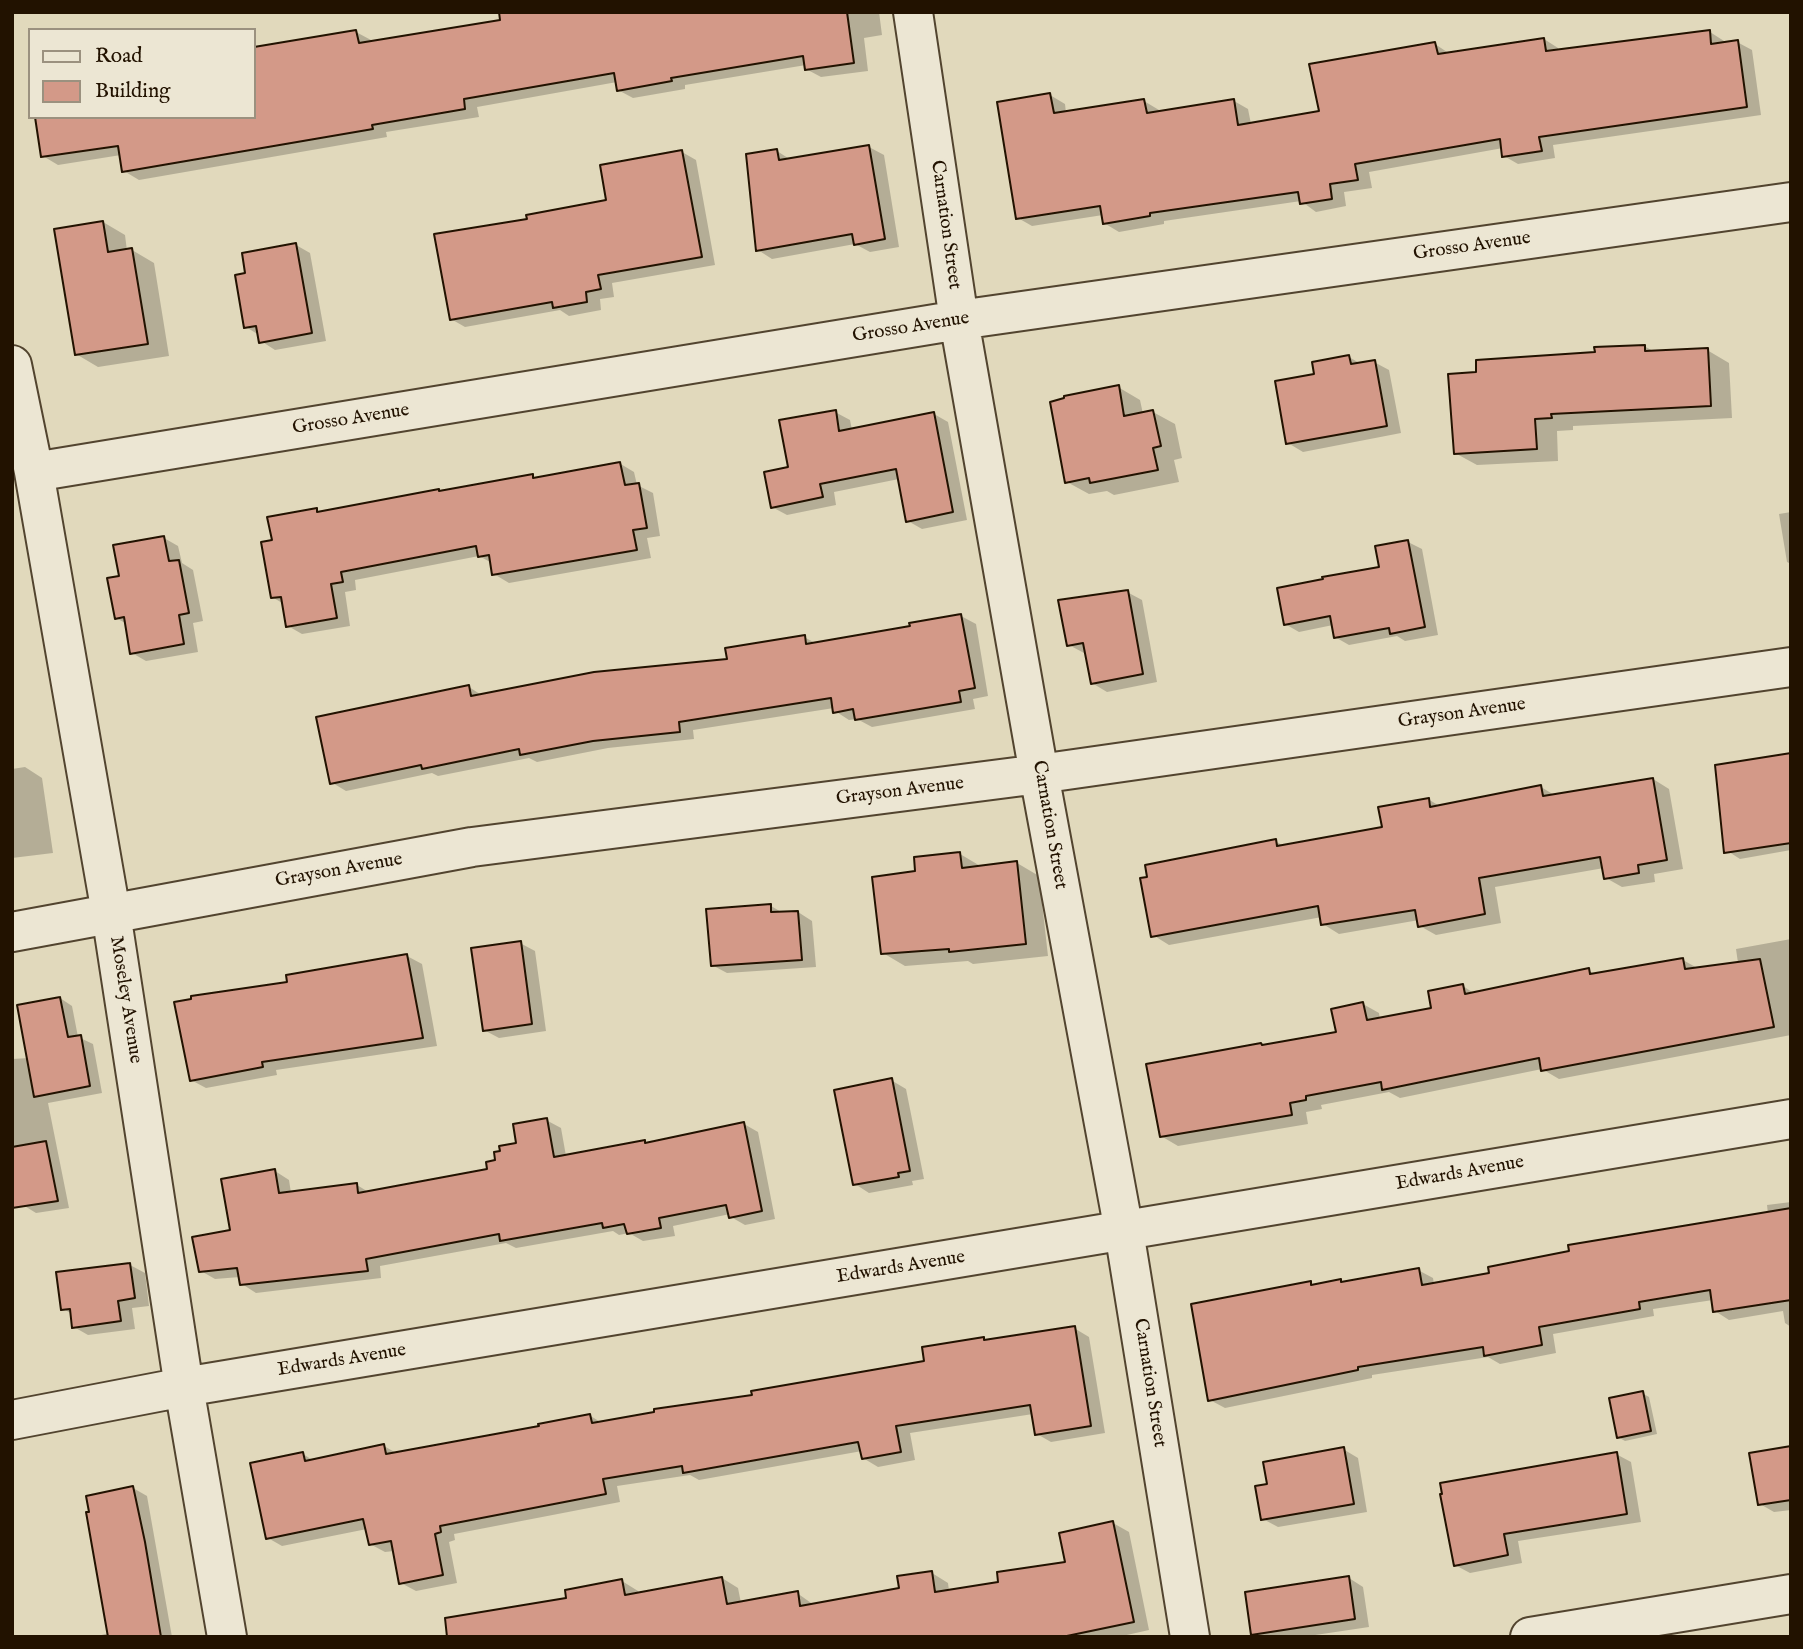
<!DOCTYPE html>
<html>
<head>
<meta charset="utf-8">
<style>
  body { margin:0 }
  #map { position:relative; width:1803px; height:1649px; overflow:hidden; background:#e1d9bc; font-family:"IM FELL English",serif }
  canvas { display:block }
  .frame { position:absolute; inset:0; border:14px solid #221200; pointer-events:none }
  .legend { position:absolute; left:28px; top:28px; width:228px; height:91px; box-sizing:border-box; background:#ece6d3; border:2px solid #9b917f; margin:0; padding:9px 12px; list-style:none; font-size:21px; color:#221200 }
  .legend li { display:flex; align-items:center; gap:14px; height:35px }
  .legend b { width:35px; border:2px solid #9b917f }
</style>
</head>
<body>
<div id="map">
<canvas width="1803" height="1649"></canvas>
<div class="frame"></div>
<ul class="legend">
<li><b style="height:9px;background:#ece6d3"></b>Road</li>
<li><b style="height:19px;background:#d39988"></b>Building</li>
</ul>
</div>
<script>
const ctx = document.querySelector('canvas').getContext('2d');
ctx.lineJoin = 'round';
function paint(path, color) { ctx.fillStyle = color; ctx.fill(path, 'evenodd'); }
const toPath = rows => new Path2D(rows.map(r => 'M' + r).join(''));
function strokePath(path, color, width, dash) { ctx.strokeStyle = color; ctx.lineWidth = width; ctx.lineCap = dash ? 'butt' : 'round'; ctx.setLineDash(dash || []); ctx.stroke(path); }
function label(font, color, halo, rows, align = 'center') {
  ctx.font = font + ' "IM FELL English",serif'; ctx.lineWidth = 5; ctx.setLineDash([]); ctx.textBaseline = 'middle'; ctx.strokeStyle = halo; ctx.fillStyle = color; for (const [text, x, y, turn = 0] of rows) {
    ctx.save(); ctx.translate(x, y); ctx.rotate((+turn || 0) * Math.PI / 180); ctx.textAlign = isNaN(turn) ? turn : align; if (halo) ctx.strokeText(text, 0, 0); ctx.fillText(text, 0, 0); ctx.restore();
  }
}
paint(toPath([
  [502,12,879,12,882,35,864,38,868,71,821,77,806,69,806,65,685,85,685,89,633,98,618,90,617,82,477,107,479,117,386,132,387,137,139,180,124,171,121,155,58,165,43,156,254,117,254,49,356,32,371,40,371,43,502,21],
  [1710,32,1724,41,1724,44,1737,42,1752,50,1761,115,1553,145,1555,158,1518,164,1504,156,1503,148,1369,172,1372,188,1344,192,1346,206,1316,212,1301,201,1164,221,1164,224,1119,232,1104,223,1103,215,1032,226,1018,218,1050,95,1065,104,1066,113,1144,101,1159,110,1159,113,1234,101,1248,109,1251,124,1321,113,1435,44,1450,54,1544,39,1558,48,1559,52],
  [869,147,884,155,899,247,870,252,855,244,772,259,758,250,777,151,791,160],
  [682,152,696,160,715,265,612,283,614,297,600,299,601,310,569,316,560,310,465,327,451,319,608,202],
  [103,222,125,235,127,251,132,250,154,263,169,356,98,367,76,354],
  [296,245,310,253,326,341,275,350,261,341,259,335,246,327,247,275],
  [1644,346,1655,352,1707,350,1729,363,1732,418,1573,426,1573,430,1557,431,1558,461,1477,465,1455,453,1478,373],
  [1349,357,1361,364,1374,362,1389,370,1401,433,1303,452,1288,443,1316,375],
  [1118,387,1140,400,1143,414,1153,412,1175,424,1182,458,1174,460,1179,482,1114,495,1107,491,1089,494,1067,482],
  [835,412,850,420,852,430,934,414,948,422,967,520,922,529,908,521,899,479,834,492,836,505,787,515,772,507,790,469],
  [619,463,634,472,637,485,653,493,660,536,647,538,651,558,509,583,494,574,492,563,479,556,355,580,356,590,345,592,350,626,302,634,288,626,284,604,272,597,274,541,316,510,321,513,438,490,442,492,532,476,537,479],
  [1791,512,1791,564,1787,562,1779,514],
  [164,538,178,546,182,563,193,570,203,621,193,623,198,652,146,661,132,653,127,624,116,618],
  [1408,542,1422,549,1438,635,1405,641,1397,636,1349,645,1335,637,1333,625,1299,632,1285,624,1381,568],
  [1127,592,1142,600,1157,682,1107,692,1092,683,1087,653,1084,653,1069,645],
  [961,616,976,624,988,696,973,699,975,709,872,727,857,719,849,720,835,711,834,708,693,730,694,739,608,748,537,762,529,758,438,776,432,773,346,791,331,782,469,687,483,696,729,660,804,637,817,644,912,628],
  [1791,754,1791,850,1740,859,1726,850],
  [25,767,42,778,53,853,12,858,12,769],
  [1653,779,1669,789,1683,869,1654,874,1655,882,1622,887,1606,878,1604,868,1495,887,1501,923,1436,935,1420,926,1419,920,1339,934,1323,924,1322,917,1169,945,1153,935,1275,841,1284,846,1384,829,1428,799,1441,807,1541,787,1556,796],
  [960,854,982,867,1017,863,1039,876,1048,956,973,964,968,961,905,966,883,953,917,873],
  [771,906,783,913,798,912,812,921,816,967,727,973,712,965],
  [1791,939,1791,1035,1559,1079,1542,1069,1400,1098,1389,1092,1321,1105,1322,1109,1306,1112,1308,1124,1178,1146,1161,1136,1264,1046,1338,1033,1363,1004,1379,1013,1380,1020,1433,1009,1463,986,1475,994,1588,970,1596,975,1683,960,1699,969,1738,963,1736,949],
  [520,943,535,951,546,1031,499,1038,484,1030],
  [407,956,422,964,437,1046,276,1070,277,1075,206,1088,191,1080,290,983],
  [60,998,72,1006,78,1037,93,1044,102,1093,48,1103,69,1208,36,1213,23,1205,12,1151,12,1059,29,1058],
  [891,1080,906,1089,924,1179,912,1181,913,1185,869,1193,855,1184],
  [546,1120,561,1128,566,1156,645,1142,649,1144,744,1124,758,1132,775,1219,745,1225,731,1217,730,1214,673,1226,675,1236,643,1241,629,1233,619,1235,613,1231,516,1248,506,1243,380,1266,381,1278,256,1293,242,1284,240,1277,215,1279,201,1271,275,1171,289,1180,291,1193,357,1185,370,1193,489,1170],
  [1791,1202,1791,1327,1785,1323,1783,1311,1729,1320,1715,1311,1713,1300,1653,1309,1654,1316,1553,1334,1556,1353,1500,1364,1488,1357,1372,1375,1372,1378,1225,1408,1210,1400,1310,1283,1314,1286,1340,1281,1344,1283,1418,1270,1433,1278,1434,1284,1491,1274,1768,1214,1767,1205],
  [130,1265,145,1273,149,1306,132,1308,135,1329,88,1335,74,1327,72,1314,62,1308],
  [1074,1328,1089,1337,1105,1433,1051,1442,1037,1434,1033,1414,910,1433,915,1460,878,1467,863,1458,862,1451,699,1480,690,1475,617,1486,620,1502,454,1534,455,1540,449,1542,457,1583,416,1591,401,1583,394,1551,385,1552,370,1544,367,1529,282,1546,268,1538,303,1454,314,1461,384,1446,398,1454,541,1427,589,1415,602,1423,926,1362,983,1339,988,1341],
  [1642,1393,1649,1397,1657,1434,1625,1441,1618,1437],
  [1791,1448,1791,1510,1774,1512,1760,1504],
  [1343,1449,1358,1458,1367,1512,1278,1527,1263,1519],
  [1616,1454,1631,1462,1641,1522,1518,1541,1522,1563,1470,1573,1455,1565],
  [133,1488,147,1496,172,1637,94,1637,109,1633],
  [1113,1523,1129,1532,1149,1630,1118,1637,476,1637,568,1599,622,1581,638,1591,639,1594,722,1578,738,1588,741,1603,797,1593,814,1605,901,1589,932,1573,948,1583,949,1591,1000,1583,1067,1563],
  [1349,1578,1363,1587,1369,1627,1302,1637,1258,1637,1253,1634]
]), '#0003');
const building = toPath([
  [499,12,847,12,854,63,805,70,803,56,671,78,672,81,617,91,614,73,464,99,465,109,372,125,373,129,122,172,118,146,41,157,35,117,254,117,254,47,356,30,359,43,500,20,499,12],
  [1710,30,1711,44,1738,40,1747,107,1539,137,1542,151,1502,157,1500,139,1355,164,1358,180,1330,184,1332,199,1300,204,1298,192,1150,213,1150,216,1103,224,1100,206,1016,219,997,102,1050,93,1054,113,1144,99,1147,113,1234,99,1238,125,1319,111,1309,64,1435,42,1438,54,1544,38,1546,51,1710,30],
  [869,145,885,239,854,245,852,234,756,251,746,154,777,149,779,160,869,145],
  [682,150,702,257,598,275,601,289,586,292,587,302,553,308,552,302,450,320,434,234,527,219,526,215,606,200,600,165,682,150],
  [103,221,108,252,132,248,148,344,75,355,54,229,103,221],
  [296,243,312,333,259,343,256,326,244,328,235,275,245,273,242,253,296,243],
  [1645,345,1645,351,1708,348,1711,406,1551,414,1552,418,1535,419,1537,449,1454,454,1448,374,1476,372,1476,360,1595,352,1594,347,1645,345],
  [1349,355,1351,364,1375,360,1387,426,1286,444,1275,381,1314,374,1312,362,1349,355],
  [1119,385,1124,416,1153,410,1161,446,1153,448,1158,470,1090,483,1089,478,1065,483,1050,402,1064,398,1064,396,1119,385],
  [836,410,839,431,934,412,953,512,906,522,896,469,820,484,823,497,771,508,764,472,788,467,779,420,836,410],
  [620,462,625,485,639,483,647,528,633,530,637,550,492,575,489,555,478,557,476,546,341,572,343,582,331,584,337,618,286,627,281,597,271,598,261,542,272,540,267,517,317,508,317,512,439,489,439,491,533,474,533,478,620,462],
  [164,536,169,561,179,560,189,613,179,615,184,644,130,654,124,617,115,619,107,578,119,576,113,545,164,536],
  [1408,540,1425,627,1390,634,1389,628,1334,638,1330,616,1284,625,1277,588,1323,579,1322,577,1379,567,1375,546,1408,540],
  [1128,590,1143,674,1091,684,1083,643,1067,646,1058,600,1128,590],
  [961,614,975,688,959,691,961,702,855,720,853,709,833,713,831,698,679,722,680,732,593,741,520,755,519,749,422,769,421,765,330,784,316,717,469,685,471,696,594,672,727,659,725,648,805,635,806,644,910,626,909,623,961,614],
  [1791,753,1791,843,1724,853,1715,765,1791,753],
  [1653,778,1667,860,1638,865,1639,873,1604,879,1600,857,1479,878,1485,914,1418,927,1415,910,1321,925,1318,906,1151,937,1140,878,1147,877,1145,865,1276,839,1277,846,1382,827,1378,807,1429,798,1430,807,1541,785,1543,796,1653,778],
  [960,852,962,868,1017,861,1026,944,949,952,949,949,881,954,872,877,915,871,914,857,960,852],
  [771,904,771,912,798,911,802,960,711,966,706,909,771,904],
  [521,941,532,1024,483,1031,471,948,521,941],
  [407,954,423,1038,262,1062,263,1067,190,1081,174,1002,191,999,191,996,287,982,286,975,407,954],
  [1683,958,1685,969,1760,959,1774,1027,1541,1071,1539,1058,1382,1090,1381,1082,1306,1096,1306,1100,1290,1103,1292,1115,1160,1137,1146,1064,1261,1043,1262,1045,1336,1032,1331,1009,1363,1002,1367,1020,1431,1008,1428,991,1463,984,1465,994,1589,968,1590,974,1683,958],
  [60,997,68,1037,81,1035,90,1086,34,1097,17,1005,60,997],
  [892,1078,910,1171,898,1173,899,1177,853,1185,834,1090,892,1078],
  [547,1118,554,1157,645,1140,645,1143,744,1122,762,1211,729,1218,726,1205,659,1218,661,1228,627,1234,624,1224,603,1228,602,1223,500,1241,499,1234,366,1259,368,1271,240,1285,237,1268,199,1272,192,1237,230,1230,221,1179,275,1169,279,1193,357,1183,358,1193,487,1169,486,1162,495,1160,494,1152,500,1151,499,1146,516,1143,513,1124,547,1118],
  [46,1141,58,1201,12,1208,12,1147,46,1141],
  [1791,1208,1791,1300,1713,1312,1710,1290,1639,1302,1640,1309,1539,1327,1542,1345,1484,1356,1483,1347,1358,1367,1358,1370,1208,1401,1191,1304,1311,1281,1311,1285,1341,1279,1341,1282,1419,1268,1422,1285,1489,1273,1488,1267,1569,1251,1568,1245,1791,1208],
  [130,1263,135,1298,118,1301,121,1321,72,1328,70,1309,61,1310,56,1272,130,1263],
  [1075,1326,1091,1426,1035,1435,1030,1405,896,1426,901,1452,862,1459,858,1442,683,1473,682,1466,603,1479,606,1494,440,1526,441,1532,435,1534,443,1575,399,1584,391,1541,369,1545,363,1519,266,1539,250,1463,303,1452,305,1461,384,1444,386,1454,539,1426,538,1424,590,1414,592,1423,654,1412,654,1409,752,1395,751,1391,924,1361,922,1347,984,1337,984,1340,1075,1326],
  [1643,1391,1651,1431,1617,1438,1609,1398,1643,1391],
  [1791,1446,1791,1500,1758,1505,1749,1453,1791,1446],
  [1344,1447,1354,1504,1261,1520,1255,1486,1267,1484,1263,1462,1344,1447],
  [1617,1452,1627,1514,1504,1534,1508,1555,1454,1566,1440,1494,1442,1494,1440,1483,1617,1452],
  [133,1486,145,1542,161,1637,108,1637,86,1512,89,1512,86,1496,133,1486],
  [1113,1521,1134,1622,1062,1637,447,1637,445,1618,566,1598,565,1590,622,1579,625,1595,722,1577,727,1604,798,1591,800,1606,899,1588,897,1576,932,1571,935,1592,998,1582,997,1572,1065,1562,1059,1533,1113,1521],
  [1349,1576,1355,1619,1251,1635,1245,1592,1349,1576]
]);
paint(building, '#d39988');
strokePath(building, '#221200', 2);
const minor = toPath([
  [913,12,959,320,1039,774,1124,1231,1190,1637],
  [12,365,34,472,111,913,184,1387,227,1637],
  [34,472,959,320,1791,202],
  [12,932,472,847,1039,774,1791,667],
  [12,1420,184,1387,1791,1119],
  [1530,1637,1791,1594]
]);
strokePath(minor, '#52442f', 42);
strokePath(minor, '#ece6d3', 38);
label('19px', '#221200', '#ece6d3', [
  ["Carnation Street",945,225,82],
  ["Grosso Avenue",1472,247,-8],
  ["Grosso Avenue",911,328,-9],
  ["Grosso Avenue",351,420,-9],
  ["Grayson Avenue",1462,714,-8],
  ["Grayson Avenue",900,792,-7],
  ["Carnation Street",1049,825,80],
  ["Grayson Avenue",339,871,-10],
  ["Moseley Avenue",125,1000,81],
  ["Edwards Avenue",1460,1174,-10],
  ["Edwards Avenue",901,1268,-9],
  ["Edwards Avenue",342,1361,-9],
  ["Carnation Street",1149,1383,81]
]);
</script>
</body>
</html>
